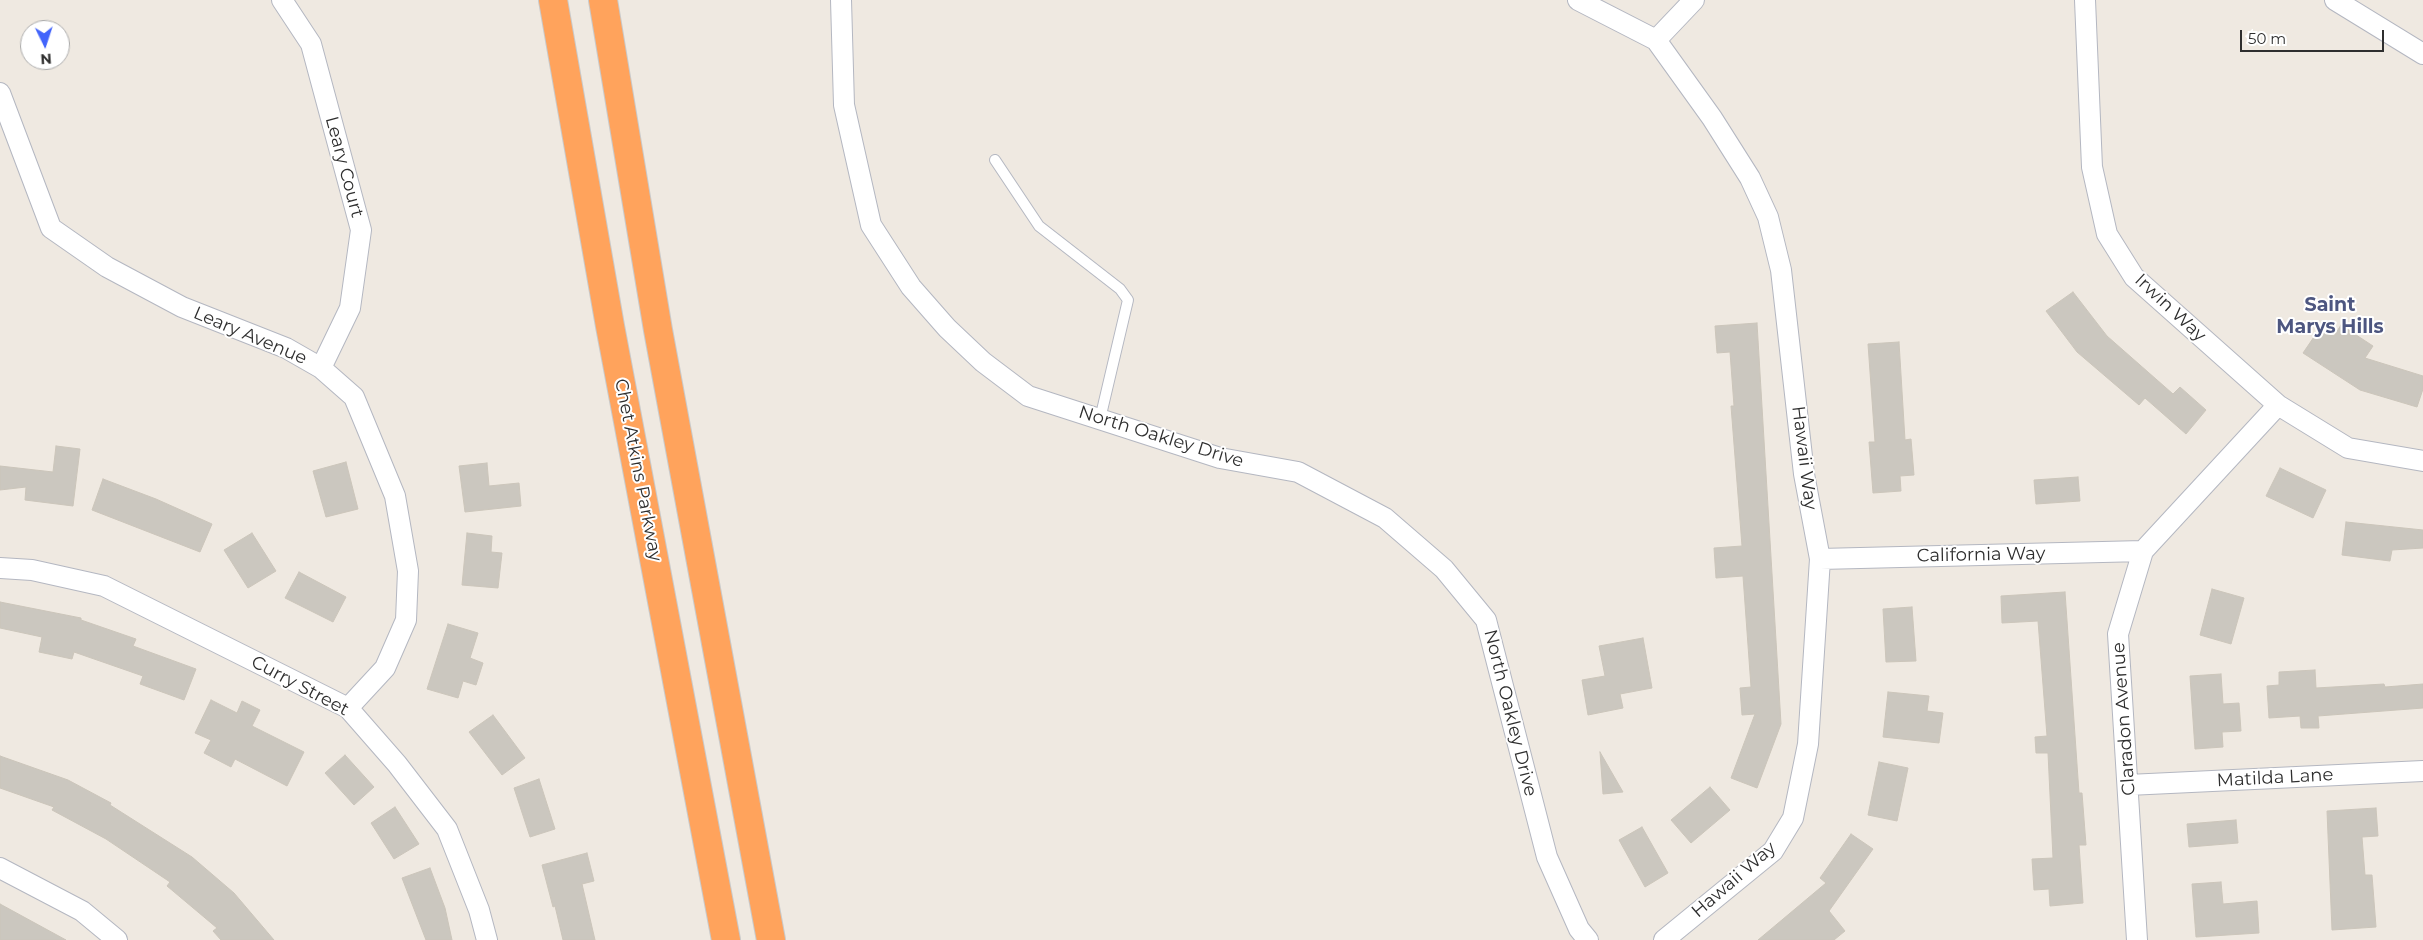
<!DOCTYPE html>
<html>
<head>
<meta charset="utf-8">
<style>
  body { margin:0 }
  #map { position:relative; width:2423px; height:940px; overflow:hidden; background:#efe9e1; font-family:Montserrat,sans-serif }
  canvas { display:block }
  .north { position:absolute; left:20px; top:20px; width:50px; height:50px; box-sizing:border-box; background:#fff; border:1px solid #ababab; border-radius:50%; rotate:176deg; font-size:14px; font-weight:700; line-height:20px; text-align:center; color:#2e2e2e }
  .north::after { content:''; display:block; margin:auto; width:18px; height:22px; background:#4264fb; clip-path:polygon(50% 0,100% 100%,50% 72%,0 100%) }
  .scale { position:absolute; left:2240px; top:30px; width:144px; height:22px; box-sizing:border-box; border:2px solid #2e2e2e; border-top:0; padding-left:6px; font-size:15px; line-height:18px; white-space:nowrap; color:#2e2e2e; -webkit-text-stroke:4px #fff; paint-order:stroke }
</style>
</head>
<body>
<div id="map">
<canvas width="2423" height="940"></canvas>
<div class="north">N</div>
<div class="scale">50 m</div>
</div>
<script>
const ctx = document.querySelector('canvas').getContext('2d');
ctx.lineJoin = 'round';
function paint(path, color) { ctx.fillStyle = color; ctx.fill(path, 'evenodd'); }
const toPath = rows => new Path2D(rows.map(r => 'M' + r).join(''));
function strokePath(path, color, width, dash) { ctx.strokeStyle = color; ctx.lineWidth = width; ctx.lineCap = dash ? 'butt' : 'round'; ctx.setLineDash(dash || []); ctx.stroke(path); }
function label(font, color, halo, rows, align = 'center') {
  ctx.font = font + ' Montserrat,sans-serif'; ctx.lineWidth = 4; ctx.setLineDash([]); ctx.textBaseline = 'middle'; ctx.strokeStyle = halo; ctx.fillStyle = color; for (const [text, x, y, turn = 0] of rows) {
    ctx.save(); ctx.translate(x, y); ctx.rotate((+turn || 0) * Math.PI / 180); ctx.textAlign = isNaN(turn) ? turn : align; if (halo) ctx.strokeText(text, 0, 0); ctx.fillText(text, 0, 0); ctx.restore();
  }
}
const building = toPath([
  [2073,292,2107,336,2173,394,2180,387,2206,410,2186,434,2145,398,2139,405,2077,352,2046,311,2073,292],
  [1757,323,1781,724,1757,788,1731,778,1755,714,1742,715,1740,688,1751,687,1743,576,1716,578,1714,548,1742,546,1731,406,1734,406,1730,352,1717,353,1715,326,1757,323],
  [2341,325,2373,346,2365,358,2423,376,2423,389,2417,407,2360,390,2303,353,2320,328,2334,336,2341,325],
  [1899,342,1905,440,1911,439,1914,475,1900,476,1901,491,1873,493,1869,442,1875,442,1868,344,1899,342],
  [56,446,80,449,73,506,25,500,26,487,0,490,0,466,53,472,56,446],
  [346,462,358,509,326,517,313,471,346,462],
  [487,463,489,486,519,483,521,506,465,512,459,466,487,463],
  [2280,468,2326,490,2313,518,2266,496,2280,468],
  [2078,477,2080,501,2036,504,2034,480,2078,477],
  [103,479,156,499,212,524,200,552,92,510,103,479],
  [2346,522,2423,530,2423,548,2392,550,2390,561,2342,555,2346,522],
  [252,533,276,571,248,588,224,550,252,533],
  [467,533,492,536,491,552,502,553,498,588,462,585,467,533],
  [299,572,346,597,333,622,285,598,299,572],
  [2212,589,2244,598,2231,644,2200,635,2212,589],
  [2065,592,2079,793,2082,793,2086,845,2079,845,2083,903,2050,906,2049,889,2034,890,2032,859,2053,858,2048,753,2036,753,2035,737,2047,736,2038,621,2002,623,2001,596,2065,592],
  [0,602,81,618,81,620,136,639,133,646,196,669,184,700,140,684,143,676,74,652,72,659,39,652,42,637,0,628,0,602],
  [1912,607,1916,661,1886,662,1883,609,1912,607],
  [448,624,478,633,470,658,483,663,476,685,463,681,458,698,427,689,448,624],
  [1643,638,1652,688,1620,694,1623,708,1588,715,1582,680,1605,676,1599,646,1643,638],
  [2315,670,2316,688,2384,684,2385,687,2423,684,2423,708,2318,716,2319,728,2301,728,2300,716,2269,718,2267,686,2279,685,2279,672,2315,670],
  [2221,674,2223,704,2239,703,2241,731,2222,732,2223,747,2195,749,2190,676,2221,674],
  [1888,692,1929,696,1927,711,1943,713,1939,743,1883,737,1888,692],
  [211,700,237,713,242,701,260,710,252,726,304,752,287,786,235,759,231,767,204,753,211,740,195,733,211,700],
  [493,715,525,758,502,775,469,732,493,715],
  [1600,752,1623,792,1603,794,1600,752],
  [345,755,374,787,354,805,325,773,345,755],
  [0,756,68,780,111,803,110,805,192,857,234,893,274,940,221,940,213,931,217,928,167,886,170,882,106,839,52,810,54,807,0,788,0,756],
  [1879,762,1908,768,1897,821,1868,815,1879,762],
  [539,779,555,829,530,837,514,788,539,779],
  [1710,787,1730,810,1691,843,1671,820,1710,787],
  [395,807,419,844,394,859,371,823,395,807],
  [2376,808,2378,836,2362,837,2365,875,2372,875,2376,927,2332,930,2327,811,2376,808],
  [2236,820,2238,843,2189,847,2187,824,2236,820],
  [1642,827,1668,873,1645,887,1619,840,1642,827],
  [1851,834,1873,849,1829,911,1845,931,1834,940,1758,940,1826,883,1820,878,1851,834],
  [587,853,594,881,582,884,595,940,563,940,555,906,553,907,542,865,587,853],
  [430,868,445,908,452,940,426,940,402,878,430,868],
  [2221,882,2223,904,2257,901,2259,933,2196,937,2192,884,2221,882],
  [0,904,66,940,0,940,0,904]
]);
paint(building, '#cbc7bf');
strokePath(building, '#cbc5ba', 1);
const lane = toPath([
  [995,160,1039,226,1120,289,1128,300,1100,419]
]);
const street = toPath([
  [282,0,311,44,361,230,350,308,321,368],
  [841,0,844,105,871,225,911,287,947,328,983,362,1028,396,1220,458,1298,472,1385,518,1444,569,1486,620,1547,857,1579,929,1588,940],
  [1578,0,1656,40,1712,118,1750,178,1768,217,1781,270,1804,474,1820,559,1808,744,1793,818,1773,851,1664,940],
  [2085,0,2092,167,2107,234,2134,277,2278,405,2348,448,2423,461],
  [2335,0,2423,54],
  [1656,40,1694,0],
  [0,93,51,228,107,267,182,307,286,348,321,368,354,397,395,496,408,571,406,620,385,668,348,708],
  [1820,559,2143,551],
  [0,568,32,570,104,586,348,708,397,764,447,829,479,910,487,940],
  [2128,785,2423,771],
  [0,868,82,911,117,940],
  [2137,940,2118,634,2143,551,2278,405]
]);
const highway = toPath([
  [553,0,610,326,726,940],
  [603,0,658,330,771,940]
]);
strokePath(lane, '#b4b7c1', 12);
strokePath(street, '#b4b7c1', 22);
strokePath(highway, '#c9c9c9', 30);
strokePath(lane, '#fff', 10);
strokePath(street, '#fff', 20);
strokePath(highway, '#ffa35c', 28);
label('18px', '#2e2e2e', '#fff', [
  ["Leary Court",344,167,75],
  ["Irwin Way",2170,308,43],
  ["Leary Avenue",250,336,23],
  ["North Oakley Drive",1161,437,17],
  ["Hawaii Way",1804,458,83],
  ["Chet Atkins Parkway",638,470,79],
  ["California Way",1981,555,-1],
  ["Curry Street",300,686,28],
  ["North Oakley Drive",1510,713,76],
  ["Claradon Avenue",2124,719,-94],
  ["Matilda Lane",2275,778,-3],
  ["Hawaii Way",1734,880,-41]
]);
label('bold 19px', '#4d5680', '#fff', [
  ["Saint",2330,305],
  ["Marys Hills",2330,327]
]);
</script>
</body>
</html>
